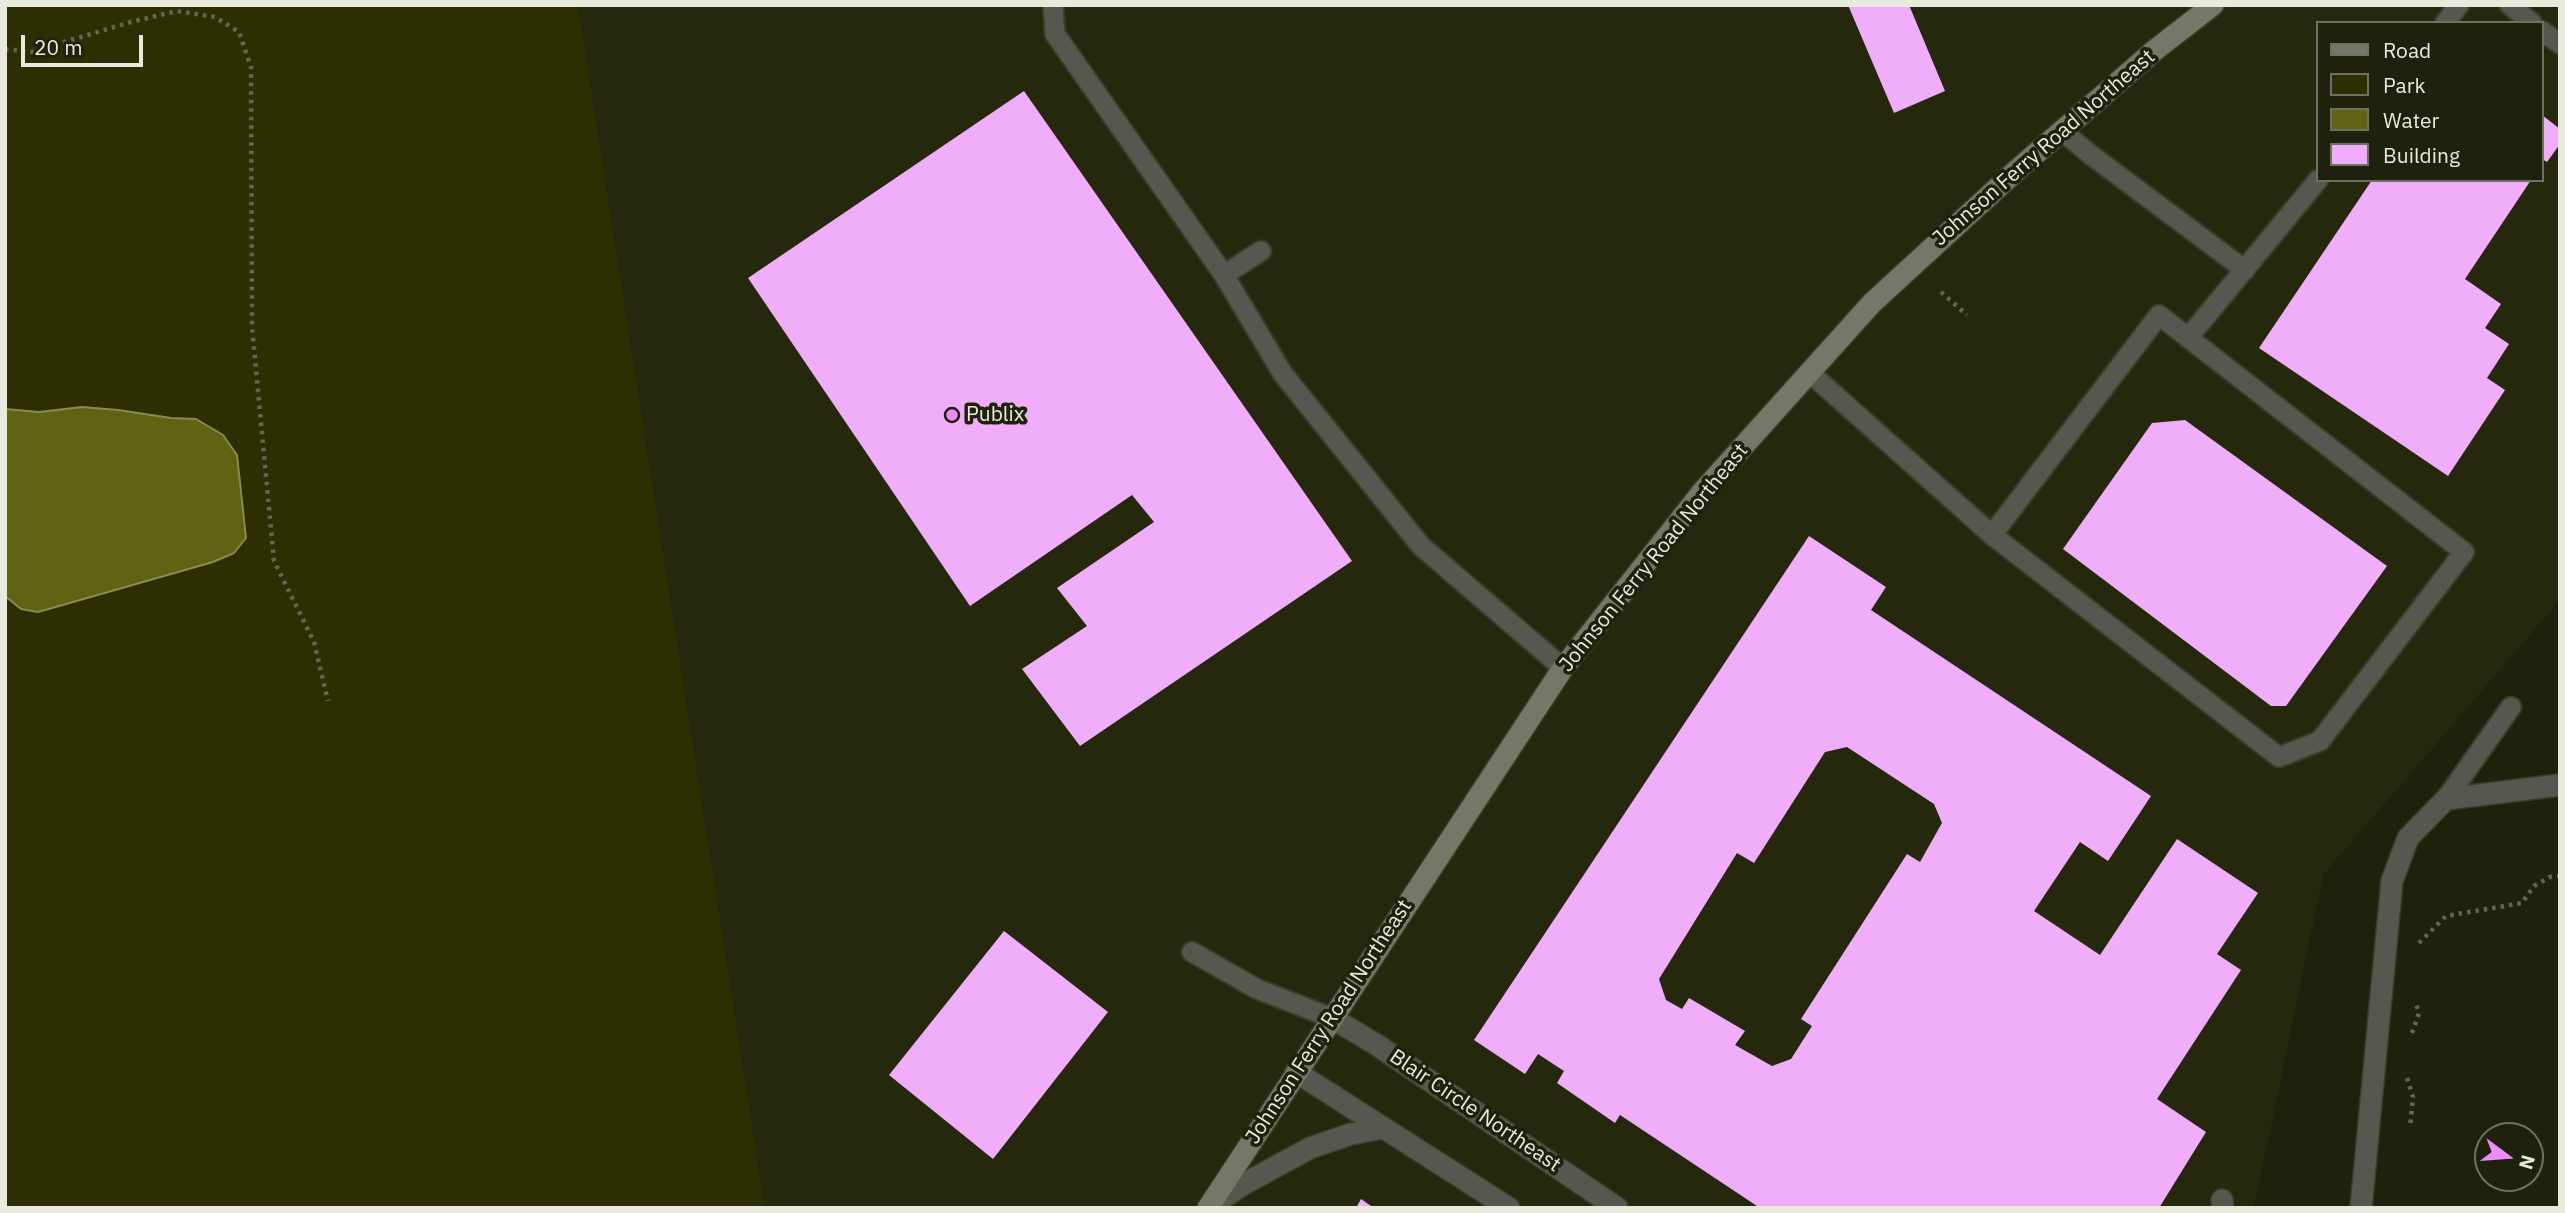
<!DOCTYPE html>
<html>
<head>
<meta charset="utf-8">
<style>
  body { margin:0 }
  #map { position:relative; width:2565px; height:1213px; overflow:hidden; background:#1f210d; font-family:"IBM Plex Sans",sans-serif }
  canvas { display:block }
  .frame { position:absolute; inset:0; border:7px solid #e8eadd; pointer-events:none }
  .legend { position:absolute; left:2316px; top:21px; width:228px; height:161px; box-sizing:border-box; background:#1f210d; border:2px solid #6f7160; margin:0; padding:9px 12px; list-style:none; font-size:21px; color:#e8eadd }
  .legend li { display:flex; align-items:center; gap:14px; height:35px }
  .legend b { width:35px; border:2px solid #6f7160 }
  .north { position:absolute; left:2474px; top:1122px; width:70px; height:70px; box-sizing:border-box; background:#1f210d; border:2px solid #6f7160; border-radius:50%; rotate:106deg; font-size:19px; font-weight:700; line-height:28px; text-align:center; color:#e8eadd }
  .north::after { content:''; display:block; margin:auto; width:24px; height:32px; background:#ec8cfa; clip-path:polygon(50% 0,100% 100%,50% 72%,0 100%) }
  .scale { position:absolute; left:21px; top:35px; width:122px; height:32px; box-sizing:border-box; border:4px solid #e8eadd; border-top:0; padding-left:9px; font-size:21px; line-height:24px; white-space:nowrap; color:#e8eadd; -webkit-text-stroke:5px #1f210d; paint-order:stroke }
</style>
</head>
<body>
<div id="map">
<canvas width="2565" height="1213"></canvas>
<div class="frame"></div>
<ul class="legend">
<li><b style="height:9px;background:#757768"></b>Road</li>
<li><b style="height:19px;background:#2d2f03"></b>Park</li>
<li><b style="height:19px;background:#5f6312"></b>Water</li>
<li><b style="height:19px;background:#f0aefa"></b>Building</li>
</ul>
<div class="north">N</div>
<div class="scale">20 m</div>
</div>
<script>
const ctx = document.querySelector('canvas').getContext('2d');
ctx.lineJoin = 'round';
function paint(path, color) { ctx.fillStyle = color; ctx.fill(path, 'evenodd'); }
const toPath = rows => new Path2D(rows.map(r => 'M' + r).join(''));
function strokePath(path, color, width, dash) { ctx.strokeStyle = color; ctx.lineWidth = width; ctx.lineCap = dash ? 'butt' : 'round'; ctx.setLineDash(dash || []); ctx.stroke(path); }
function label(font, color, halo, rows, align = 'center') {
  ctx.font = font + ' "IBM Plex Sans",sans-serif'; ctx.lineWidth = 7; ctx.setLineDash([]); ctx.textBaseline = 'middle'; ctx.strokeStyle = halo; ctx.fillStyle = color; for (const [text, x, y, turn = 0] of rows) {
    ctx.save(); ctx.translate(x, y); ctx.rotate((+turn || 0) * Math.PI / 180); ctx.textAlign = isNaN(turn) ? turn : align; if (halo) ctx.strokeText(text, 0, 0); ctx.fillText(text, 0, 0); ctx.restore();
  }
}
paint(toPath([
  [578,5,2560,5,2560,600,2323,875,2254,1208,765,1208],
  [2318,23,2542,23,2542,180,2318,180]
]), '#26280d');
paint(toPath([
  [5,5,578,5,765,1208,5,1208]
]), '#2d2f03');
const water = toPath([
  [82,407,118,410,171,418,196,419,223,435,237,455,246,538,234,553,213,562,38,612,21,609,5,596,5,409,39,412,82,407]
]);
paint(water, '#5f6312');
strokePath(water, '#888c4f', 2);
paint(toPath([
  [1848,5,1909,5,1945,91,1894,113],
  [1024,91,1352,561,1080,746,1022,669,1087,626,1057,588,1154,522,1132,495,970,606,748,278],
  [2542,115,2560,129,2560,144,2547,162,2542,159],
  [2372,180,2531,180,2465,279,2501,304,2485,328,2509,344,2487,378,2505,390,2448,476,2259,348],
  [2185,420,2387,566,2286,706,2271,706,2063,549,2152,423],
  [1809,536,1886,587,1871,610,2151,796,2108,861,2080,842,2034,911,2100,955,2177,839,2258,893,2217,954,2241,970,2157,1099,2206,1132,2159,1208,1760,1208,1620,1115,1615,1123,1557,1083,1564,1071,1538,1054,1525,1074,1474,1040],
  [1847,747,1934,804,1942,823,1920,862,1907,854,1801,1019,1812,1026,1791,1059,1772,1066,1735,1045,1745,1031,1689,998,1682,1009,1666,1000,1659,979,1737,853,1754,863,1825,752],
  [1004,931,1108,1012,993,1159,889,1075],
  [1361,1199,1374,1208,1356,1208]
]), '#f0aefa');
const lane = toPath([
  [1053,5,1055,34,1224,275,1283,374,1421,546,1563,668],
  [2510,5,2532,23],
  [2445,23,2459,5],
  [2542,31,2560,44],
  [2062,131,2091,155,2245,270],
  [1224,275,1261,251],
  [2188,338,2318,180],
  [1809,372,1992,535,2279,757,2320,741,2464,552,2159,315,1992,535],
  [2446,799,2511,707],
  [1192,952,1257,989,1332,1018]
]);
const street = toPath([
  [1332,1018,1377,1045,1617,1208],
  [1296,1072,1509,1208],
  [2222,1200,2223,1208],
  [1209,1207,1244,1184,1310,1148,1351,1134,1383,1128],
  [2361,1208,2392,881,2408,838,2446,799,2560,785]
]);
const secondary = toPath([
  [1208,1208,1563,668,1703,491,1872,303,2017,170,2155,50,2213,5]
]);
strokePath(lane, '#3b3d2a', 23);
strokePath(street, '#3b3d2a', 24);
strokePath(secondary, '#3b3d2a', 24);
strokePath(toPath([
  [5,49,31,52,131,22,177,11,215,17,239,32,251,67,252,327,274,561,314,642,328,701],
  [1941,292,1967,315],
  [2419,943,2446,916,2522,903,2534,886,2550,877,2560,876],
  [2412,1033,2419,1013,2415,1001],
  [2407,1078,2413,1097,2410,1128]
]), '#636553', 4.5, [3.5, 5]);
strokePath(lane, '#56574e', 19);
strokePath(street, '#56574e', 21);
strokePath(secondary, '#757768', 21);
for (const [x, y, r, color] of [
  [952,415,7,"#ec8cfa"]
]) { const dot = new Path2D(); dot.arc(x, y, r, 0, 2 * Math.PI); ctx.fillStyle = color; ctx.fill(dot); strokePath(dot, '#1f210d', 2.5); }
label('21px', '#e8eadd', '#1f210d', [
  ["Johnson Ferry Road Northeast",2044,148,-41],
  ["Johnson Ferry Road Northeast",1654,558,-51],
  ["Johnson Ferry Road Northeast",1329,1022,-57],
  ["Blair Circle Northeast",1475,1111,34]
]);
label('21px', '#e8eadd', '#1f210d', [
  ["Publix",966,415]
], 'left');
</script>
</body>
</html>
